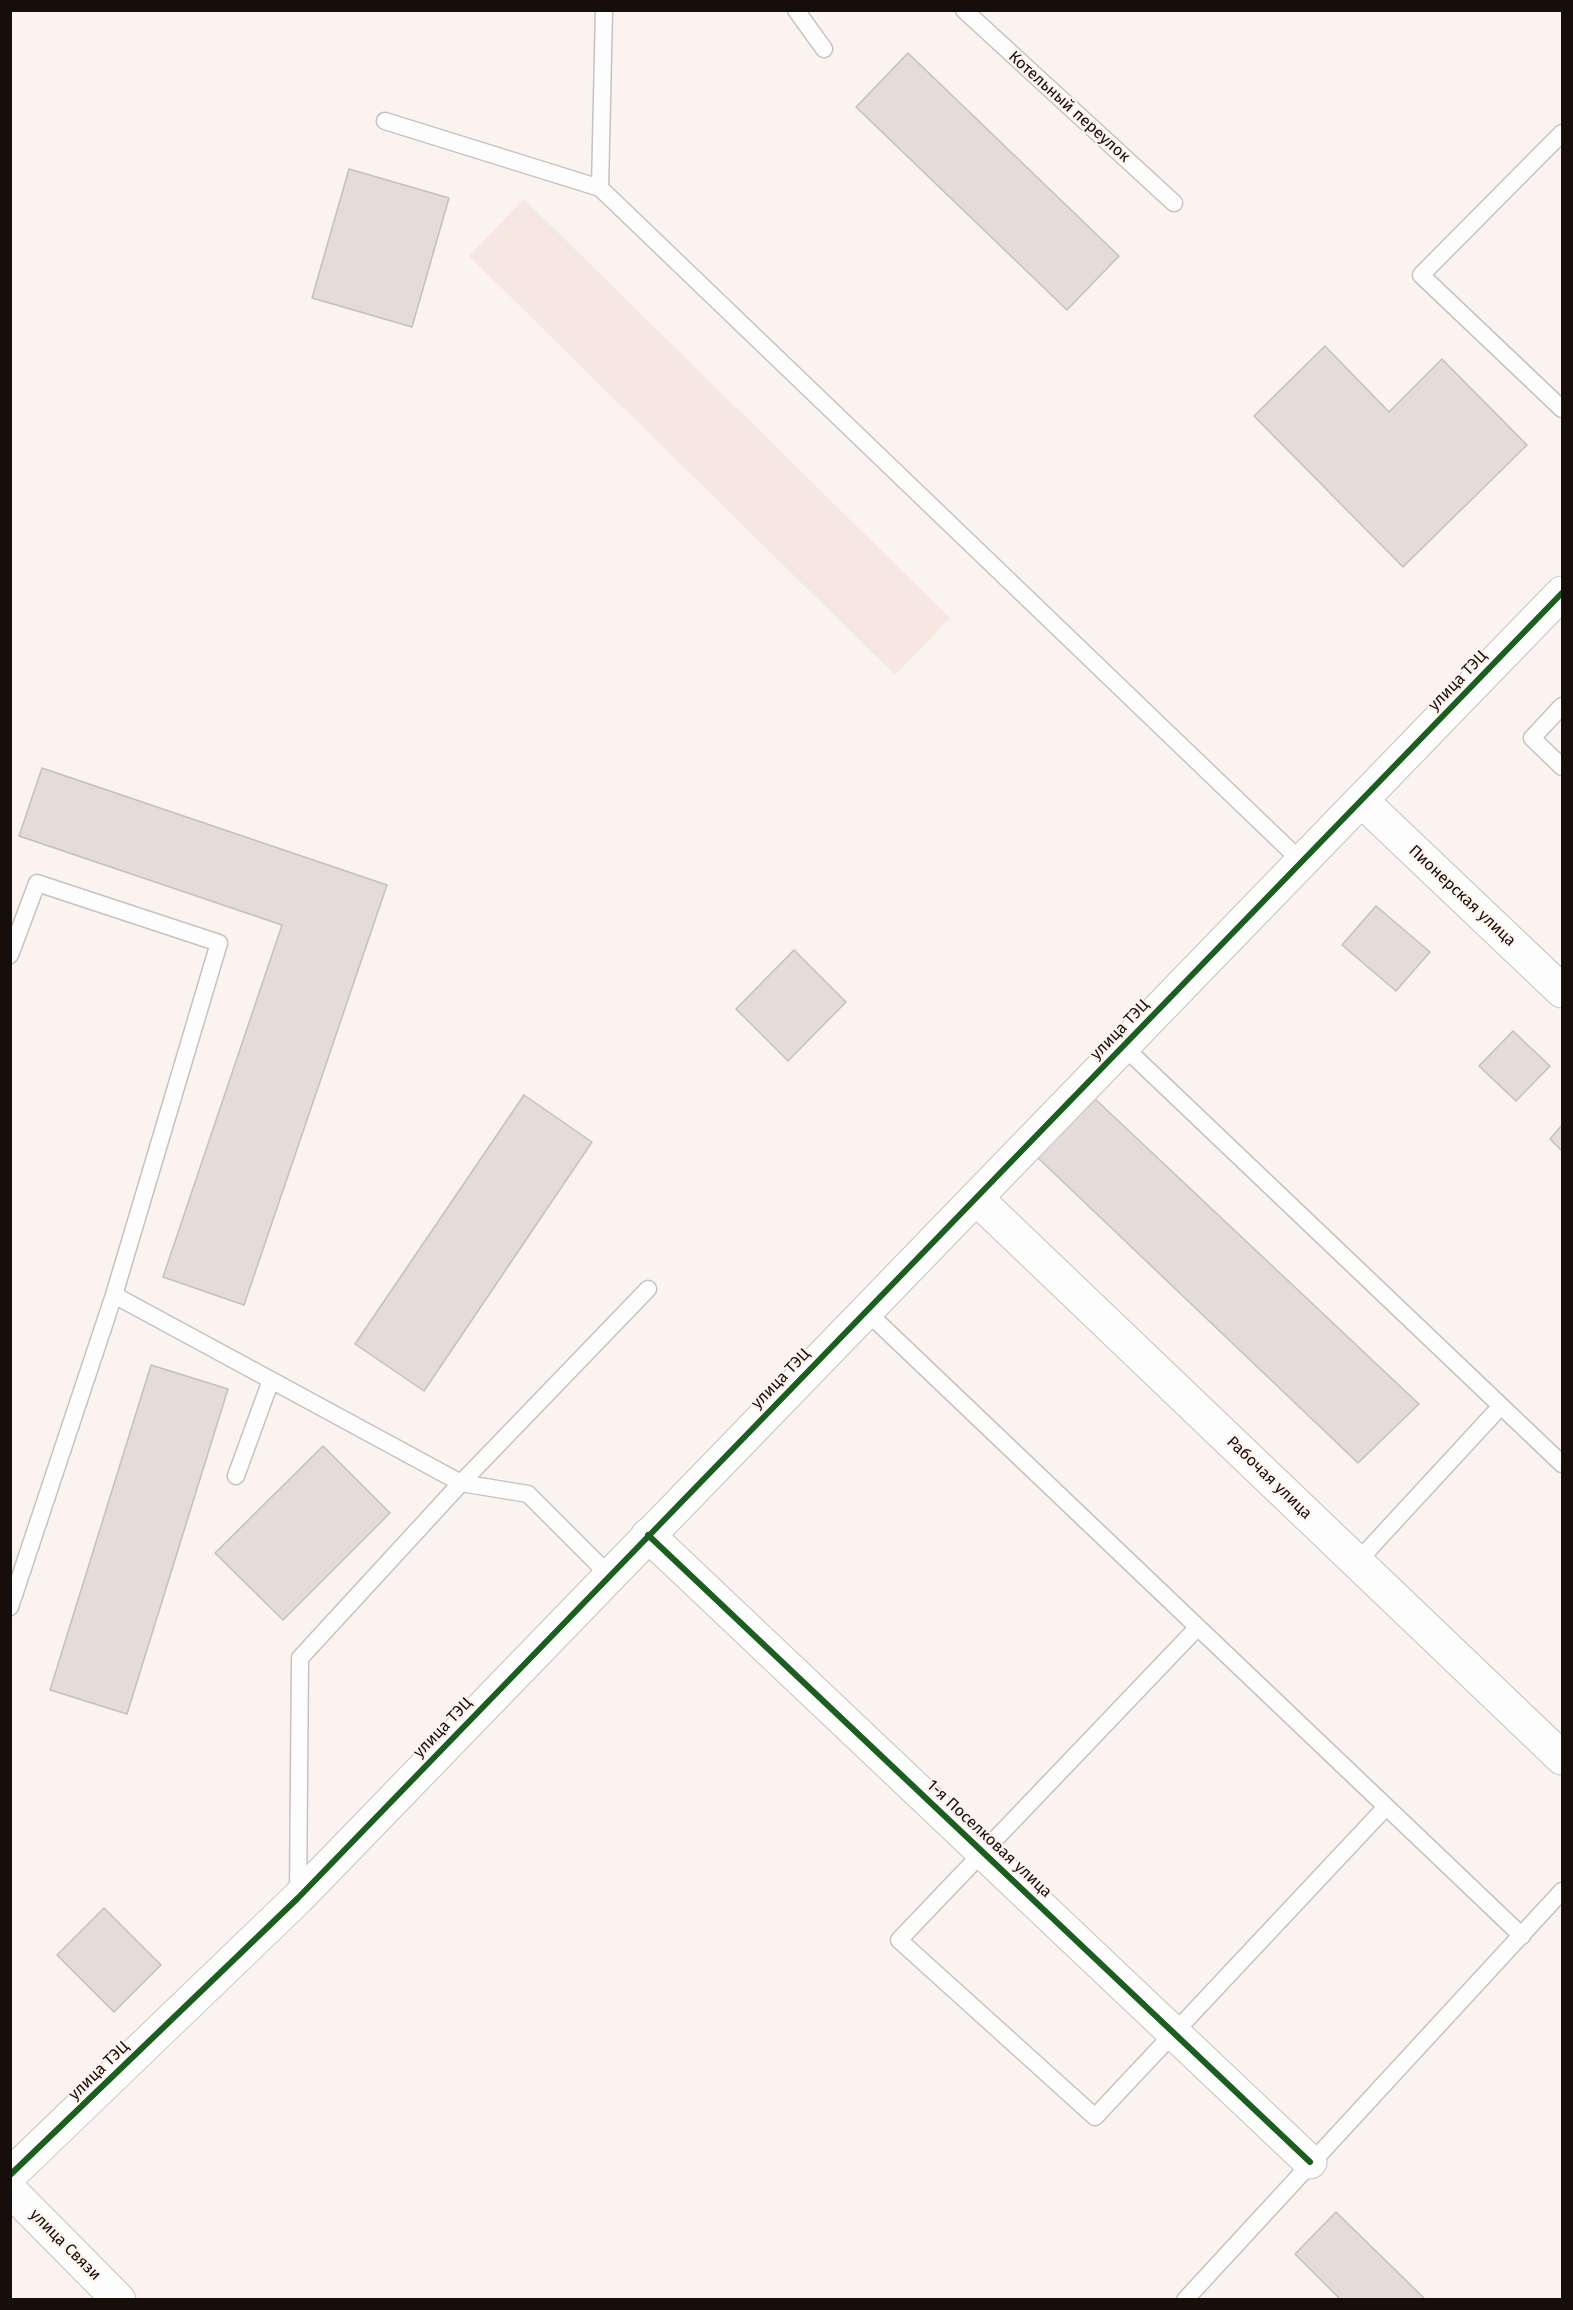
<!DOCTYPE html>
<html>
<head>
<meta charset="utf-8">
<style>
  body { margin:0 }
  #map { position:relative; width:1573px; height:2310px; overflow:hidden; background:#faf3f0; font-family:"Fira Sans",sans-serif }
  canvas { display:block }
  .frame { position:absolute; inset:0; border:12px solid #150e0b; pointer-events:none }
</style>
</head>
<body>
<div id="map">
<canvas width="1573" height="2310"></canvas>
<div class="frame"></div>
</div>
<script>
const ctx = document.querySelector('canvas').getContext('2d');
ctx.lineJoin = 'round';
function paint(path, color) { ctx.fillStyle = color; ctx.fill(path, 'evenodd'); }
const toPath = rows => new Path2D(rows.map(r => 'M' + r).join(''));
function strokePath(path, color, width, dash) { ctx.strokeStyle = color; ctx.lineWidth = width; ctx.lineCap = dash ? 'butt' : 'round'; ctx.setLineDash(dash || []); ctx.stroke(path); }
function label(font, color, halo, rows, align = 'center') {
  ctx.font = font + ' "Fira Sans",sans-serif'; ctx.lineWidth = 4.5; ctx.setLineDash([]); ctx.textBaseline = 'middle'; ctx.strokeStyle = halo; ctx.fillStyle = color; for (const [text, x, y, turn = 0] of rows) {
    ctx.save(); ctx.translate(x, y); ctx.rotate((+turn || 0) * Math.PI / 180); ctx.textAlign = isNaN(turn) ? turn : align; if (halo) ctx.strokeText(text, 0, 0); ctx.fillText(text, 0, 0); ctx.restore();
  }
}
paint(toPath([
  [524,199,950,618,895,675,469,256]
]), '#f6e7e0');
const building = toPath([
  [908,53,1119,256,1067,310,856,107,908,53],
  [349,169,449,198,412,327,312,298,349,169],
  [1325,346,1389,412,1442,359,1527,445,1403,567,1254,416,1325,346],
  [42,768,387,885,244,1305,163,1277,282,925,19,836,42,768],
  [1376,906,1430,952,1396,991,1342,945,1376,906],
  [794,950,846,1002,788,1061,736,1009,794,950],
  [1513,1031,1550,1066,1516,1101,1479,1066,1513,1031],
  [524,1095,592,1142,424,1391,355,1344,524,1095],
  [1094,1098,1419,1404,1358,1463,1037,1157,1094,1098],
  [1562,1125,1562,1151,1550,1139,1562,1125],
  [151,1365,228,1389,127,1714,50,1690,151,1365],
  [323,1446,390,1513,283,1620,215,1553,323,1446],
  [104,1908,161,1965,114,2012,57,1955,104,1908],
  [1336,2212,1426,2300,1341,2300,1295,2254,1336,2212]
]);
paint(building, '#e3dcd9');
strokePath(building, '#c6bfbc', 1.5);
const lane = toPath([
  [796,10,824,49],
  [964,10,1174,203],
  [385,121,600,188,1302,862],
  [1562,133,1421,275,1562,409],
  [600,188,604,10],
  [1562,706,1532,738,1562,767],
  [10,955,37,883,219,943,114,1295,10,1607],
  [1123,1046,1562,1464],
  [114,1295,271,1380,236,1476],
  [866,1311,1522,1936],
  [271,1380,461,1483,528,1494,610,1576],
  [1357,1562,1501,1406],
  [1198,1627,899,1940,1095,2117,1386,1807],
  [298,1897,300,1658,461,1483,648,1289],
  [1185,2300,1562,1891]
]);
const street = toPath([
  [1361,800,1562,991],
  [976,1198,1562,1758],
  [648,1535,1310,2162],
  [10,2190,119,2300]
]);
const secondary = toPath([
  [10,2175,298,1898,1562,593]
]);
strokePath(lane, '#c8c2be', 19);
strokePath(street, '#c8c2be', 35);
strokePath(secondary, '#c8c2be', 35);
strokePath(lane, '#fefdfd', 16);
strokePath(street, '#fefdfd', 33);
strokePath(secondary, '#fefdfd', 33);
strokePath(toPath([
  [648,1535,1310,2162],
  [10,2175,298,1898,1562,593]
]), '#1b5e20', 6);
label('16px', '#150e0b', '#fef2ec', [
  ["Котельный переулок",1069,107,42],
  ["улица ТЭЦ",1458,681,-46],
  ["Пионерская улица",1462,896,43],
  ["улица ТЭЦ",1120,1030,-46],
  ["улица ТЭЦ",781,1379,-46],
  ["Рабочая улица",1269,1478,44],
  ["улица ТЭЦ",443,1728,-46],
  ["1-я Поселковая улица",989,1839,43],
  ["улица ТЭЦ",99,2071,-44],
  ["улица Связи",65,2245,45]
]);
</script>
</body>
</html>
